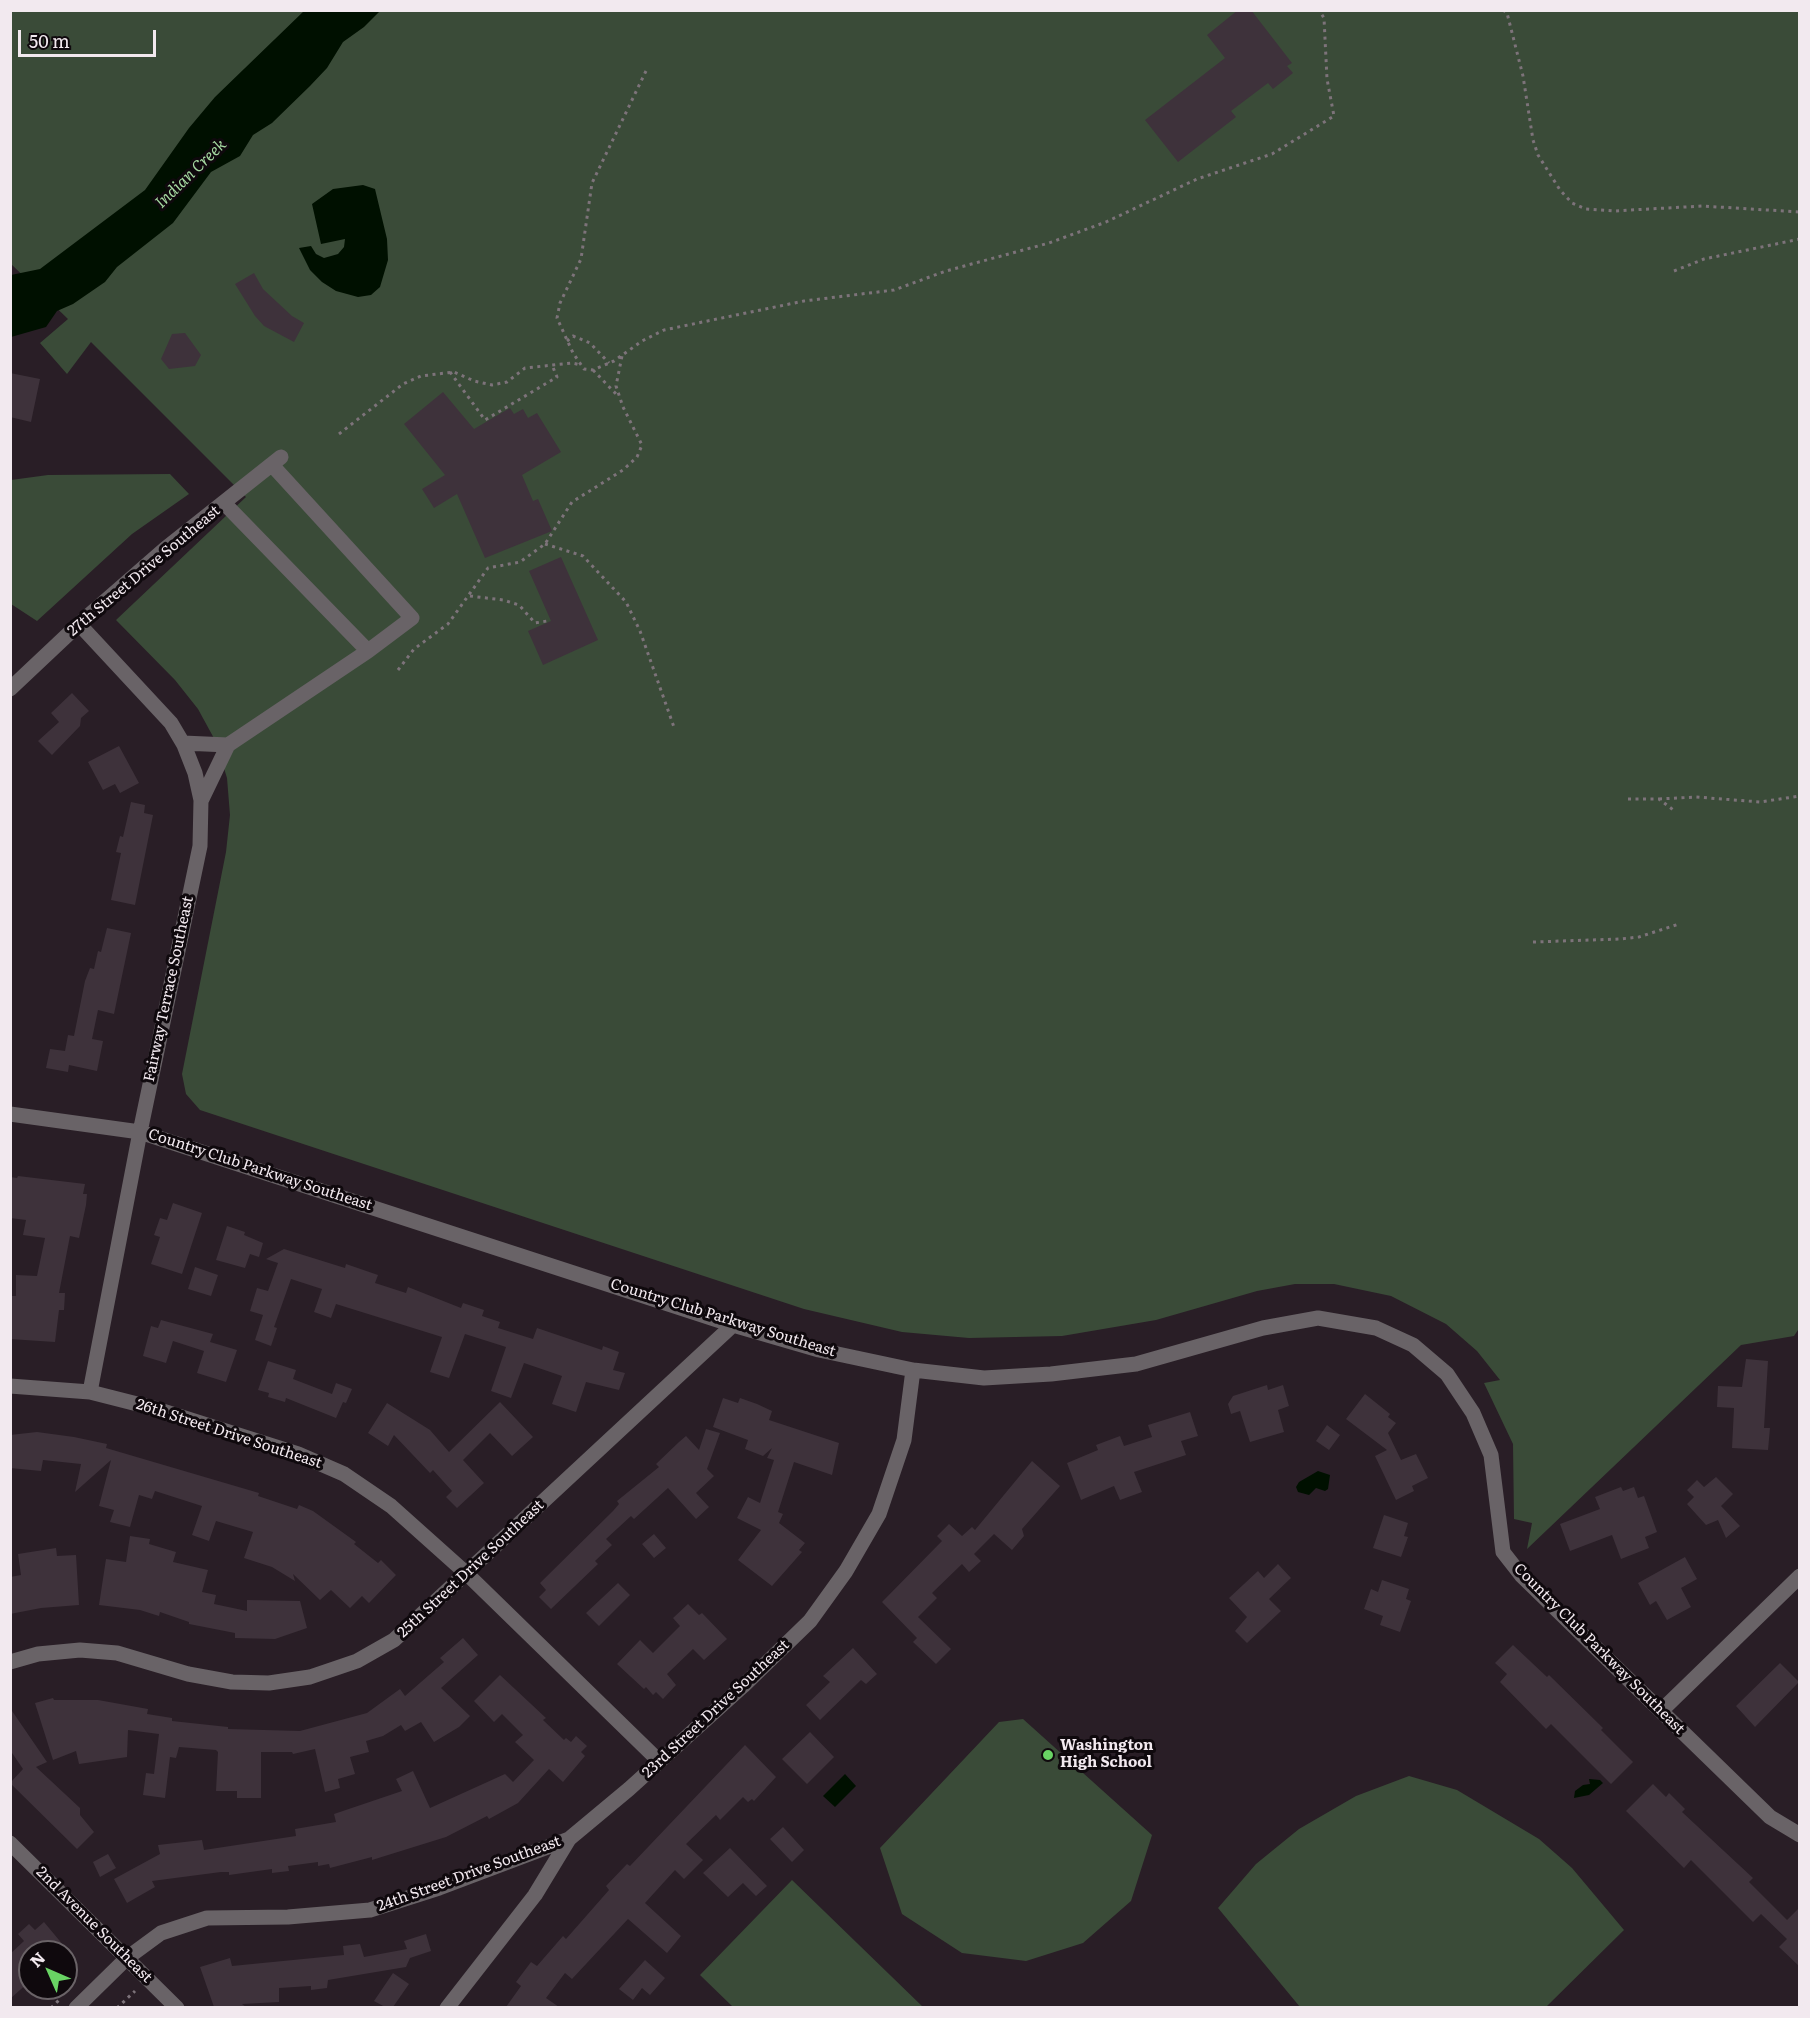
<!DOCTYPE html>
<html>
<head>
<meta charset="utf-8">
<style>
  body { margin:0 }
  #map { position:relative; width:1810px; height:2018px; overflow:hidden; background:#291e26; font-family:Literata,serif }
  canvas { display:block }
  .frame { position:absolute; inset:0; border:12px solid #f2e9ef; pointer-events:none }
  .north { position:absolute; left:18px; top:1940px; width:60px; height:60px; box-sizing:border-box; background:#0f090d; border:2px solid #6a6367; border-radius:50%; rotate:315deg; font-size:16px; font-weight:700; line-height:24px; text-align:center; color:#f2e9ef }
  .north::after { content:''; display:block; margin:auto; width:21px; height:27px; background:#69d464; clip-path:polygon(50% 0,100% 100%,50% 72%,0 100%) }
  .scale { position:absolute; left:18px; top:30px; width:138px; height:27px; box-sizing:border-box; border:3px solid #f2e9ef; border-top:0; padding-left:8px; font-size:18px; line-height:21px; white-space:nowrap; color:#f2e9ef; -webkit-text-stroke:4px #0f090d; paint-order:stroke }
</style>
</head>
<body>
<div id="map">
<canvas width="1810" height="2018"></canvas>
<div class="frame"></div>
<div class="north">N</div>
<div class="scale">50 m</div>
</div>
<script>
const ctx = document.querySelector('canvas').getContext('2d');
ctx.lineJoin = 'round';
function paint(path, color) { ctx.fillStyle = color; ctx.fill(path, 'evenodd'); }
const toPath = rows => new Path2D(rows.map(r => 'M' + r).join(''));
function strokePath(path, color, width, dash) { ctx.strokeStyle = color; ctx.lineWidth = width; ctx.lineCap = dash ? 'butt' : 'round'; ctx.setLineDash(dash || []); ctx.stroke(path); }
function label(font, color, halo, rows, align = 'center') {
  ctx.font = font + ' Literata,serif'; ctx.lineWidth = 6; ctx.setLineDash([]); ctx.textBaseline = 'middle'; ctx.strokeStyle = halo; ctx.fillStyle = color; for (const [text, x, y, turn = 0] of rows) {
    ctx.save(); ctx.translate(x, y); ctx.rotate((+turn || 0) * Math.PI / 180); ctx.textAlign = isNaN(turn) ? turn : align; if (halo) ctx.strokeText(text, 0, 0); ctx.fillText(text, 0, 0); ctx.restore();
  }
}
paint(toPath([
  [10,11,1799,11,1800,1327,1794,1336,1741,1345,1527,1549,1532,1523,1514,1519,1513,1444,1484,1383,1500,1380,1477,1351,1446,1324,1391,1296,1334,1284,1295,1284,1257,1291,1156,1320,1062,1336,969,1338,902,1332,804,1309,200,1110,186,1094,182,1074,226,852,230,815,227,778,216,742,198,709,175,680,116,620,246,497,91,342,67,374,40,343,68,319,11,264],
  [170,474,189,494,132,534,37,621,11,604,11,480,48,475],
  [1023,1719,1152,1835,1131,1901,1083,1943,1026,1961,962,1953,902,1914,880,1848,999,1722],
  [1409,1776,1457,1790,1539,1839,1572,1868,1624,1930,1546,2007,1300,2007,1218,1908,1256,1864,1299,1829,1356,1796],
  [792,1880,923,2007,733,2007,700,1975]
]), '#3a4b38');
paint(toPath([
  [305,10,380,11,364,27,343,42,327,68,310,86,272,123,253,135,240,156,211,172,173,223,117,267,105,282,73,304,57,311,46,327,11,337,11,275,40,269,145,190,189,128,215,97],
  [363,185,375,189,387,239,388,260,380,287,371,295,358,297,336,291,322,282,310,270,299,248,311,246,316,254,324,258,338,254,344,247,345,239,321,244,312,204,333,189],
  [1318,1471,1330,1475,1328,1489,1325,1491,1316,1488,1309,1495,1298,1492,1296,1487,1299,1482],
  [845,1774,856,1786,835,1807,823,1796],
  [1589,1779,1600,1780,1603,1783,1589,1795,1574,1798,1575,1791,1583,1785,1590,1784]
]), '#001000');
paint(toPath([
  [1238,10,1251,10,1292,63,1287,66,1293,73,1273,89,1268,83,1231,111,1236,117,1178,162,1145,120,1225,58,1207,35],
  [254,273,263,289,292,316,304,323,294,342,264,326,255,316,235,284],
  [185,333,201,355,195,366,169,369,161,359,172,334],
  [10,373,40,379,31,422,10,417],
  [443,392,474,429,510,408,514,414,523,409,528,418,537,413,561,452,522,475,533,501,538,499,552,531,485,558,457,494,434,508,422,489,445,475,404,424],
  [561,557,598,640,543,665,528,631,551,621,529,571],
  [72,693,89,711,81,718,80,726,52,755,38,741,59,722,51,713],
  [119,746,139,783,120,793,115,784,103,790,88,762],
  [131,802,145,805,144,813,153,815,135,905,111,900,121,853,116,852,120,836,123,837],
  [107,928,131,933,114,1014,98,1010,92,1039,103,1041,97,1071,69,1065,68,1072,46,1068,50,1049,65,1051,68,1035,74,1036,85,981,90,968,94,969,98,951,101,952],
  [18,1176,85,1184,83,1194,87,1194,86,1205,79,1238,70,1236,59,1293,65,1293,64,1310,59,1310,55,1342,10,1339,10,1296,16,1296,16,1275,37,1276,45,1238,23,1235,26,1220,10,1218,10,1177,17,1178],
  [173,1203,202,1213,182,1274,151,1264,160,1237,154,1235,160,1218,167,1220],
  [227,1226,245,1232,244,1235,263,1243,259,1257,250,1254,245,1268,216,1260],
  [284,1249,345,1268,346,1264,378,1275,375,1283,406,1293,408,1287,461,1308,463,1303,484,1310,482,1316,500,1322,498,1328,533,1339,537,1328,602,1350,603,1346,619,1352,613,1370,625,1373,619,1390,586,1382,576,1412,552,1404,562,1376,524,1363,511,1398,491,1391,506,1347,465,1334,449,1378,430,1372,442,1337,336,1304,331,1318,314,1312,322,1289,291,1279,274,1327,277,1328,271,1346,255,1340,263,1315,250,1311,257,1288,268,1291,278,1263,266,1259],
  [195,1267,218,1275,211,1296,188,1289],
  [161,1320,213,1334,210,1342,237,1350,226,1382,197,1373,204,1351,173,1341,166,1363,143,1356,151,1326,158,1328],
  [1746,1359,1768,1361,1764,1428,1770,1428,1768,1450,1732,1448,1734,1408,1717,1407,1718,1386,1742,1387],
  [268,1361,296,1370,293,1379,332,1394,336,1383,352,1389,346,1403,343,1402,336,1418,286,1398,285,1402,268,1397,269,1393,258,1390],
  [1267,1385,1268,1390,1283,1385,1289,1406,1278,1410,1284,1432,1250,1442,1240,1411,1231,1414,1228,1404,1233,1396],
  [1365,1394,1390,1414,1388,1417,1396,1423,1388,1433,1401,1460,1416,1454,1428,1478,1412,1486,1414,1491,1396,1500,1375,1456,1387,1450,1346,1419],
  [723,1398,738,1403,740,1398,757,1404,772,1411,769,1420,839,1443,832,1475,794,1462,778,1512,783,1514,779,1523,805,1543,799,1550,802,1552,772,1586,738,1560,761,1530,737,1518,748,1497,760,1503,774,1460,767,1458,772,1448,763,1456,745,1449,748,1440,713,1427],
  [500,1402,533,1437,512,1456,490,1433,463,1460,484,1483,457,1508,446,1497,452,1491,433,1470,430,1473,394,1435,388,1446,368,1433,387,1403,430,1430,449,1452],
  [1190,1412,1198,1436,1181,1441,1186,1455,1134,1472,1142,1492,1120,1500,1114,1486,1081,1500,1067,1463,1098,1450,1096,1445,1120,1436,1124,1446,1152,1437,1148,1425],
  [1327,1425,1340,1435,1329,1450,1316,1441],
  [706,1429,720,1433,707,1469,714,1476,696,1493,709,1507,696,1519,668,1488,634,1519,631,1516,606,1539,612,1545,595,1561,598,1564,551,1609,539,1597,546,1590,540,1583,613,1511,619,1504,617,1501,659,1467,656,1464,679,1442,686,1436,699,1450],
  [37,1432,74,1437,107,1444,106,1448,259,1493,258,1496,297,1509,299,1505,313,1511,356,1542,354,1544,378,1563,381,1560,396,1575,369,1603,362,1596,350,1608,331,1590,320,1600,293,1574,295,1581,272,1567,244,1558,253,1532,216,1521,209,1541,192,1535,202,1506,155,1491,152,1499,139,1495,130,1527,110,1522,114,1510,99,1506,111,1460,75,1492,81,1464,43,1460,41,1471,10,1468,10,1435],
  [1032,1461,1060,1486,1022,1529,1024,1536,1012,1550,994,1534,974,1554,981,1561,969,1572,962,1564,932,1593,937,1598,918,1617,951,1649,936,1664,913,1642,917,1638,882,1602,942,1541,937,1536,949,1524,962,1536,972,1527,975,1530],
  [1716,1477,1733,1494,1721,1506,1740,1526,1726,1538,1718,1520,1706,1525,1687,1504,1694,1497,1687,1490,1697,1480,1704,1487],
  [1621,1487,1623,1491,1634,1487,1638,1498,1644,1496,1657,1532,1645,1537,1649,1548,1621,1559,1612,1535,1570,1551,1560,1524,1600,1509,1595,1497],
  [1384,1515,1408,1523,1404,1536,1408,1537,1401,1557,1373,1548],
  [654,1534,666,1548,654,1558,642,1544],
  [130,1536,150,1539,149,1544,176,1552,173,1562,208,1570,202,1592,216,1595,214,1604,247,1611,247,1600,300,1601,307,1628,275,1639,235,1638,235,1633,189,1624,189,1622,160,1612,159,1616,140,1610,99,1605,106,1559,126,1562],
  [56,1548,57,1556,76,1555,79,1605,41,1608,10,1614,10,1577,21,1575,18,1554],
  [1685,1557,1697,1579,1681,1588,1691,1607,1667,1620,1656,1601,1650,1605,1638,1583],
  [1278,1564,1291,1578,1269,1599,1281,1611,1247,1643,1235,1631,1247,1617,1229,1598,1258,1571,1264,1578],
  [1382,1580,1409,1589,1406,1599,1411,1601,1400,1632,1380,1625,1383,1616,1364,1609,1371,1589,1378,1592],
  [618,1583,630,1595,599,1626,586,1613],
  [688,1604,699,1615,702,1613,727,1639,704,1660,693,1649,667,1674,676,1685,663,1699,656,1692,653,1695,646,1687,644,1689,617,1664,640,1640,653,1653,680,1626,673,1618],
  [463,1638,478,1655,441,1688,470,1716,459,1727,434,1742,421,1722,405,1731,401,1725,383,1736,366,1741,369,1752,350,1757,355,1774,338,1779,340,1788,325,1792,315,1749,293,1754,292,1752,261,1752,261,1798,237,1798,237,1791,216,1791,218,1752,216,1750,179,1747,176,1758,170,1757,165,1798,143,1795,146,1773,154,1774,159,1734,128,1730,127,1757,79,1764,76,1751,53,1760,35,1703,53,1698,54,1700,98,1700,148,1709,147,1714,172,1718,172,1721,228,1727,228,1729,300,1731,367,1713,400,1689,405,1696,444,1662,440,1658],
  [1513,1645,1547,1677,1549,1675,1603,1728,1601,1730,1633,1762,1611,1784,1551,1724,1546,1729,1500,1682,1507,1674,1495,1663],
  [853,1648,877,1674,866,1684,861,1680,820,1720,806,1705,830,1682,823,1676],
  [1780,1663,1799,1682,1755,1727,1736,1706],
  [500,1675,546,1718,543,1720,564,1740,566,1738,571,1742,576,1736,587,1746,581,1752,585,1756,563,1782,549,1769,518,1803,489,1819,487,1816,446,1837,372,1860,372,1857,330,1868,329,1864,318,1866,318,1862,288,1866,289,1871,272,1873,272,1869,229,1875,229,1872,221,1872,152,1881,155,1887,127,1903,114,1879,160,1854,158,1845,202,1840,204,1850,296,1836,295,1829,336,1822,334,1814,402,1791,396,1779,413,1771,430,1808,505,1774,513,1782,534,1760,515,1742,523,1735,502,1714,494,1722,474,1701],
  [10,1708,47,1762,36,1767,80,1808,80,1815,94,1832,77,1849,10,1783,23,1769,10,1750],
  [810,1732,834,1757,807,1784,782,1759],
  [745,1745,776,1777,754,1801,752,1799,748,1802,743,1797,720,1820,716,1815,686,1844,703,1860,684,1879,675,1870,645,1903,681,1936,667,1953,628,1919,572,1979,565,1973,546,1998,559,2007,506,2007,521,1986,516,1982,531,1962,537,1966,563,1936,566,1939,609,1890,606,1886,627,1864,630,1866],
  [1653,1784,1666,1797,1669,1793,1685,1809,1682,1812,1753,1878,1749,1882,1787,1920,1800,1907,1800,1967,1779,1947,1787,1939,1761,1914,1753,1922,1691,1860,1684,1868,1626,1811],
  [783,1827,804,1850,792,1862,770,1839],
  [730,1848,767,1886,756,1896,743,1883,728,1897,703,1873],
  [108,1854,116,1868,100,1877,93,1862],
  [44,1922,69,1952,30,1952,30,1981,10,1999,10,1954,24,1941,18,1934,29,1924,35,1930],
  [426,1934,431,1951,410,1958,406,1967,328,1980,327,1988,311,1990,311,1986,279,1988,279,2002,242,2004,246,2007,214,2007,200,1967,230,1958,232,1966,344,1955,343,1946,360,1944,364,1957,407,1949,404,1941],
  [645,1960,665,1978,650,1995,642,1988,633,2000,619,1989],
  [393,1973,409,1984,393,2007,385,2007,374,2001]
]), '#3e323b');
strokePath(toPath([
  [1503,10,1507,13,1523,76,1533,140,1538,155,1560,190,1572,203,1586,209,1614,211,1702,206,1800,212],
  [646,71,592,183,581,259,560,303,557,318,573,353,584,369,593,370,614,361,642,341,664,330,804,301,894,290,946,271,1049,243,1106,222,1197,179,1272,154,1334,116,1327,79,1324,18,1319,10],
  [1674,271,1704,259,1800,239],
  [567,341,573,336,590,343,609,363],
  [593,370,617,395],
  [450,372,485,420,557,377,552,365],
  [339,434,403,384,421,376,454,372,474,381,492,385,507,382,525,368,572,363,581,365],
  [545,544,583,556,626,602,640,631,675,730],
  [470,596,503,600,519,605,535,623,547,621],
  [398,670,414,649,448,624,488,568,520,562,545,544,572,502,623,470,637,457,642,445,623,407,616,386,622,356],
  [1628,799,1659,799,1676,812],
  [1659,799,1696,797,1760,802,1800,796],
  [1533,942,1620,939,1639,937,1679,924],
  [51,2008,61,1998],
  [117,2008,135,1991]
]), '#7d737a', 3, [3, 4.5]);
strokePath(toPath([
  [224,503,368,651,412,618,272,465],
  [79,624,171,723,184,745,195,773,201,800,200,846,140,1132,90,1392],
  [10,689,79,624,165,549,281,457],
  [183,743,228,745,201,801],
  [228,745,368,651],
  [10,1114,140,1132,733,1325,819,1350,913,1370,984,1378,1051,1374,1136,1364,1263,1328,1318,1318,1376,1328,1413,1345,1447,1374,1473,1413,1491,1455,1503,1552,1521,1575,1770,1817,1800,1835],
  [10,1386,90,1392,153,1408,298,1454,344,1474,391,1506,467,1574,659,1761],
  [10,1662,38,1654,80,1650,117,1653,188,1674,232,1682,269,1683,310,1677,357,1661,394,1640,733,1325],
  [1661,1711,1800,1576],
  [10,1843,177,2008],
  [76,2008,127,1958,161,1933,207,1918,288,1917,370,1910,439,1888,569,1839],
  [447,2008,535,1895,569,1839,629,1789,743,1686,810,1621,846,1571,879,1514,904,1440,913,1370]
]), '#696367', 15);
for (const [x, y, r, color] of [
  [1048,1755,6,"#69d464"]
]) { const dot = new Path2D(); dot.arc(x, y, r, 0, 2 * Math.PI); ctx.fillStyle = color; ctx.fill(dot); strokePath(dot, '#0f090d', 2); }
label('15px', '#f2e9ef', '#0f090d', [
  ["27th Street Drive Southeast",144,571,-40],
  ["Fairway Terrace Southeast",169,989,-78],
  ["Country Club Parkway Southeast",260,1170,18],
  ["Country Club Parkway Southeast",723,1318,17],
  ["26th Street Drive Southeast",229,1434,18],
  ["25th Street Drive Southeast",471,1569,-43],
  ["Country Club Parkway Southeast",1599,1649,45],
  ["23rd Street Drive Southeast",716,1709,-43],
  ["24th Street Drive Southeast",469,1874,-20],
  ["2nd Avenue Southeast",94,1925,45]
]);
label('bold 15px', '#f2e9ef', '#0f090d', [
  ["Washington",1060,1746],
  ["High School",1060,1763]
], 'left');
label('italic 16px', '#a5d9a1', '#0f090d', [
  ["Indian Creek",191,174,-44]
]);
</script>
</body>
</html>
